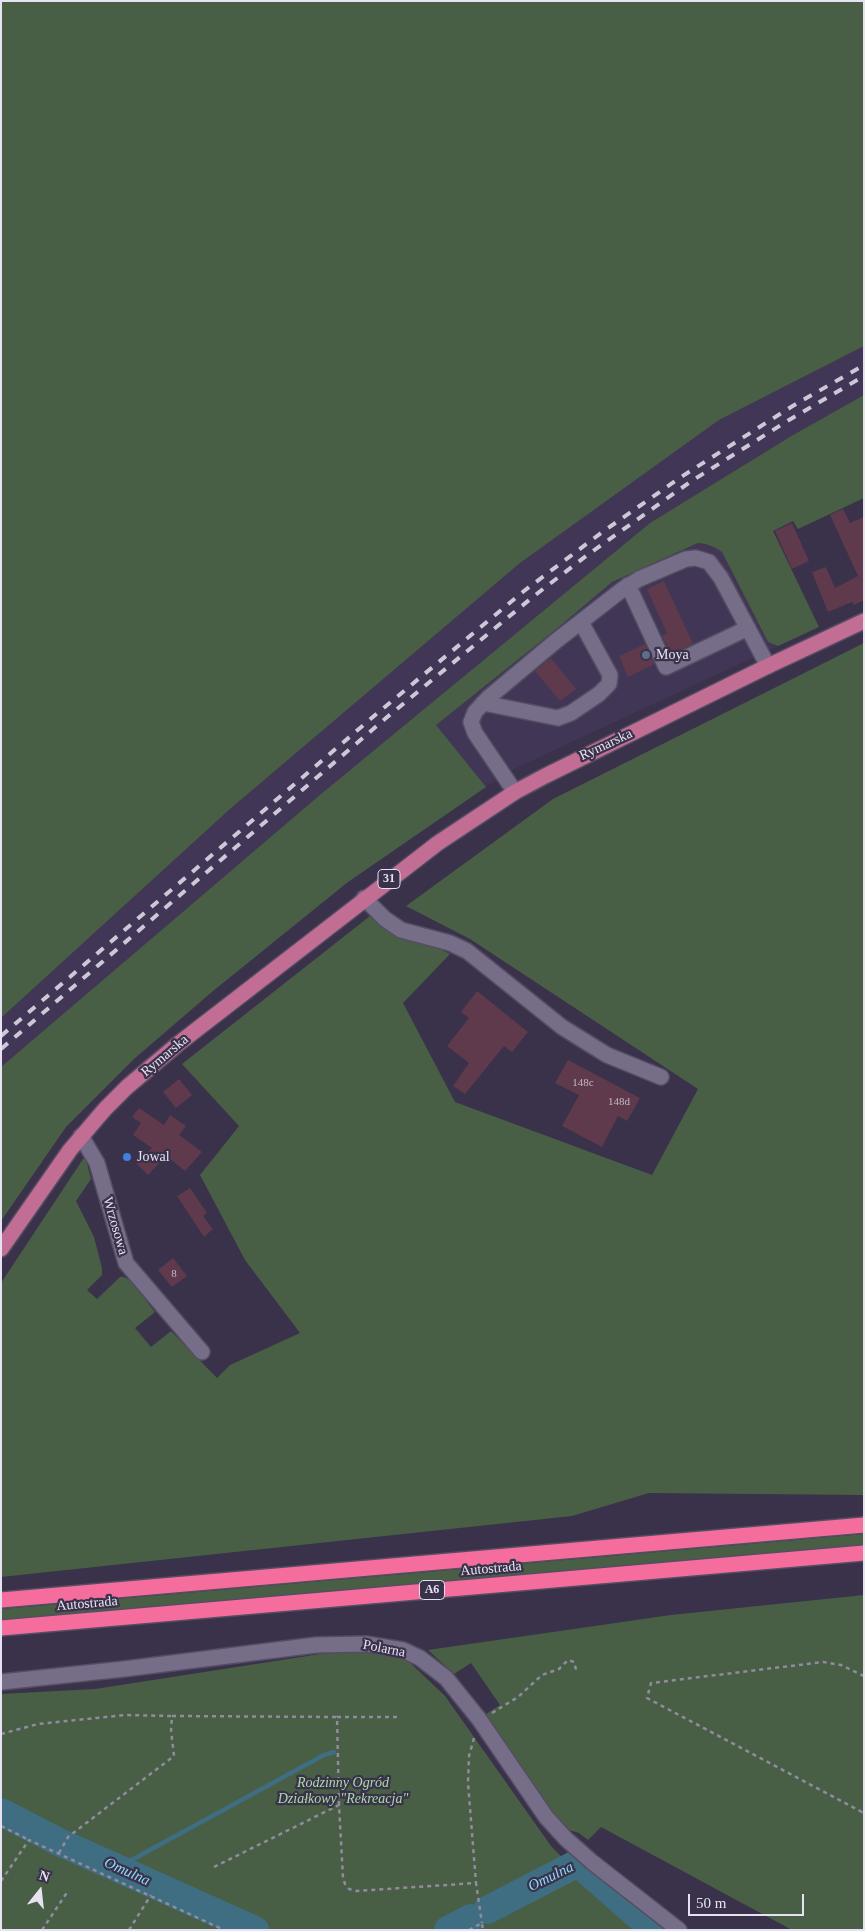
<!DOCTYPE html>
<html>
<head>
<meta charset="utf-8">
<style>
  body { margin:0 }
  #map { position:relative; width:865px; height:1931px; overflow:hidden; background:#3a324a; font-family:"Times New Roman",serif }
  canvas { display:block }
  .frame { position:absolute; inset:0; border:2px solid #e7e2f2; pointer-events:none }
  .north { position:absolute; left:15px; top:1866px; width:50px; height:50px; -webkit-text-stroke:4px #3a324a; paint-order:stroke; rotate:16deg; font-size:14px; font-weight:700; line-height:20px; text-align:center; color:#e7e2f2 }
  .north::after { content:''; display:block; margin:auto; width:18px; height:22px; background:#e7e2f2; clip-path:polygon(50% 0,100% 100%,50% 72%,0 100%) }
  .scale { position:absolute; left:688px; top:1894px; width:116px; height:22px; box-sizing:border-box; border:2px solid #e7e2f2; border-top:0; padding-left:6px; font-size:15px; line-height:18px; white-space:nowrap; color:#e7e2f2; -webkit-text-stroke:4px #3a324a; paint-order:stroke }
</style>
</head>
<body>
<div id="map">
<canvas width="865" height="1931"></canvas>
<div class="frame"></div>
<div class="north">N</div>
<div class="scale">50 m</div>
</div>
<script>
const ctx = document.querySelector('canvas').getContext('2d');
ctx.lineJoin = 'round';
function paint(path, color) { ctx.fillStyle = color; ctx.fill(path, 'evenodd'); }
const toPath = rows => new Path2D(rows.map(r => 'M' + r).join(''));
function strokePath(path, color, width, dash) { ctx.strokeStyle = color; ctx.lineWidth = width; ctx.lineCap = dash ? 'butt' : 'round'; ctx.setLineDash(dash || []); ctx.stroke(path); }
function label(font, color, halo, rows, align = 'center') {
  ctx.font = font + ' "Times New Roman",serif'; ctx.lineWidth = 4.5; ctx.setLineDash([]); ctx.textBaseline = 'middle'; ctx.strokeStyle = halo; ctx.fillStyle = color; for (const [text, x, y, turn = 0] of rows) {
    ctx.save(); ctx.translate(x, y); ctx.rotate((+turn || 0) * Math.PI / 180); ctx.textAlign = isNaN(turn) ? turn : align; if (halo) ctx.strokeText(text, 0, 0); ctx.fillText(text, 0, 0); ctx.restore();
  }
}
paint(toPath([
  [864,346,864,395,793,435,650,523,321,794,1,1067,1,1018,230,809,520,563,719,420],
  [698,543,714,547,722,552,768,642,778,646,514,769,486,787,435,725,560,626,612,582]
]), '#413655');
paint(toPath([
  [1,1,864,1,864,346,719,420,520,563,230,809,1,1018],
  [864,395,864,498,798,529,793,521,773,531,819,627,778,646,768,642,722,552,714,547,705,544,698,543,612,582,560,626,436,725,486,787,348,882,213,991,134,1059,66,1127,1,1221,1,1067,321,794,650,523,793,435],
  [864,643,864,1495,649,1493,572,1516,1,1577,1,1283,85,1156,91,1179,76,1201,94,1237,102,1268,102,1275,87,1290,97,1299,120,1277,124,1277,131,1281,155,1312,135,1328,151,1347,171,1331,217,1378,230,1365,300,1333,245,1260,200,1175,239,1126,182,1064,370,916,403,939,440,949,450,954,403,1003,455,1102,652,1175,698,1089,470,939,406,906,553,799],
  [864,1534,864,1545,1,1620,1,1609],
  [864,1595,864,1930,792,1930,601,1827,588,1840,579,1833,563,1828,483,1716,500,1705,471,1663,454,1674,428,1650,671,1615],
  [346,1650,402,1655,445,1696,551,1846,633,1930,1,1930,1,1694,95,1689]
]), '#485f45');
strokePath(toPath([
  [117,1868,324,1755,334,1752]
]), '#3f6d82', 4.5);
strokePath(toPath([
  [1,1812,59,1842,255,1930],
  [487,1910,578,1863,654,1930],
  [448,1930,471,1918]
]), '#3f6d82', 28);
paint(toPath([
  [843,509,850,523,864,517,864,600,854,605,852,602,828,612,812,572,826,567,835,588,858,576,830,515],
  [792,523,809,561,792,569,775,531],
  [664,581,693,644,671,654,662,636,667,633,647,589],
  [645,644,654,664,628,677,619,656],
  [551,658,576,689,560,701,535,671],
  [477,991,528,1032,512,1052,504,1046,465,1094,453,1086,469,1063,447,1046,469,1018,461,1012],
  [568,1060,640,1098,627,1121,618,1116,602,1147,562,1126,579,1095,555,1083],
  [179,1079,192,1095,176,1108,163,1092],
  [139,1108,164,1125,170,1115,186,1126,179,1135,202,1152,185,1171,166,1156,148,1175,136,1163,152,1148,133,1135,141,1123,132,1117],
  [190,1188,207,1213,203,1216,213,1229,204,1237,177,1196],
  [173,1258,187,1276,172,1287,158,1270]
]), '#5f394c');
const minor = toPath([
  [628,585,666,667,748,628],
  [483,703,558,718,571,713,599,694,609,684,610,675,581,622],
  [515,792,475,733,471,722,475,712,488,698,556,641,623,589,639,579,686,559,696,558,709,562,721,578,768,666],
  [364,898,385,919,401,930,450,943,467,951,562,1027,607,1055,661,1077],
  [81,1136,97,1163,126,1263,202,1352],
  [1,1682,124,1669,316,1645,366,1644,403,1650,420,1658,446,1678,479,1719,546,1817,566,1839,592,1862,679,1930]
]);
const major = toPath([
  [1,1249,70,1150,105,1109,127,1087,178,1044,438,843,515,792,545,776,768,666,864,621]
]);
const highway = toPath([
  [1,1600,864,1525],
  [1,1628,864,1553]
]);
strokePath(minor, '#554d62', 18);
strokePath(major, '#554d62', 18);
strokePath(highway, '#554d62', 18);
strokePath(toPath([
  [864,1676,841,1665,823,1662,651,1683,647,1698,862,1812,864,1809],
  [492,1713,518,1697,542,1675,559,1669,568,1660,574,1662,577,1673],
  [1,1734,38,1724,125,1715,172,1716],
  [474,1738,469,1756,468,1783,476,1883],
  [339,1805,337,1717,399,1717],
  [1,1826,29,1840],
  [59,1853,68,1837,174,1756,171,1730,172,1716,337,1717],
  [214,1867,339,1805,343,1878,345,1884,349,1889,356,1891,476,1883,482,1923],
  [1,1881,29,1840,224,1930],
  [42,1930,68,1891],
  [129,1930,151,1895],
  [469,1930,482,1923,483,1930]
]), '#918b9f', 2.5, [4, 4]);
strokePath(minor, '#766d89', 15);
strokePath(major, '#c26d94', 15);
strokePath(highway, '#f46d9c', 15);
strokePath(toPath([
  [1,1036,374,716,524,591,601,533,681,477,791,407,864,365],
  [1,1049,386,718,534,596,586,556,690,482,789,420,864,376]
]), '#cdc7d8', 4, [9, 9]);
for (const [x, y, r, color] of [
  [646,655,5,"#5c6f8a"],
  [127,1157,5,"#3f7fe0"]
]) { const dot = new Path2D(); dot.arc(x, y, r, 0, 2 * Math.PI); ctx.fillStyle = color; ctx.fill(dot); strokePath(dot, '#3a324a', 2); }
label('11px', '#c5b8c8', null, [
  ["148c",583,1083],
  ["148d",619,1102],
  ["8",174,1274]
]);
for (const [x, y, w] of [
  [389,879,22],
  [432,1590,25]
]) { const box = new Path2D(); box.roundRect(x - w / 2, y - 9.5, w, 19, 4); ctx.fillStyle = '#3a324a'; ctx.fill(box); strokePath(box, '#e7e2f2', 1); }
label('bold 12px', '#e7e2f2', null, [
  ["31",389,879],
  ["A6",432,1590]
]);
label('14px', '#e7e2f2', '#3a324a', [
  ["Moya",656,655],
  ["Jowal",137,1157]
], 'left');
label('14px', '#e7e2f2', '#3a324a', [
  ["Rymarska",606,745,-25],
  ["Rymarska",165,1056,-40],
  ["Wrzosowa",115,1226,74],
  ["Autostrada",491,1569,-5],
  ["Autostrada",87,1604,-5],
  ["Polarna",384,1649,11]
]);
label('italic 14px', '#aadba5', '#3a324a', [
  ["Rodzinny Ogród",343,1783],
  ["Działkowy \"Rekreacja\"",343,1799]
]);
label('italic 15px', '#8dd9fc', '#3a324a', [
  ["Omulna",127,1872,24],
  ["Omulna",551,1877,-26]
]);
</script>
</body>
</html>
